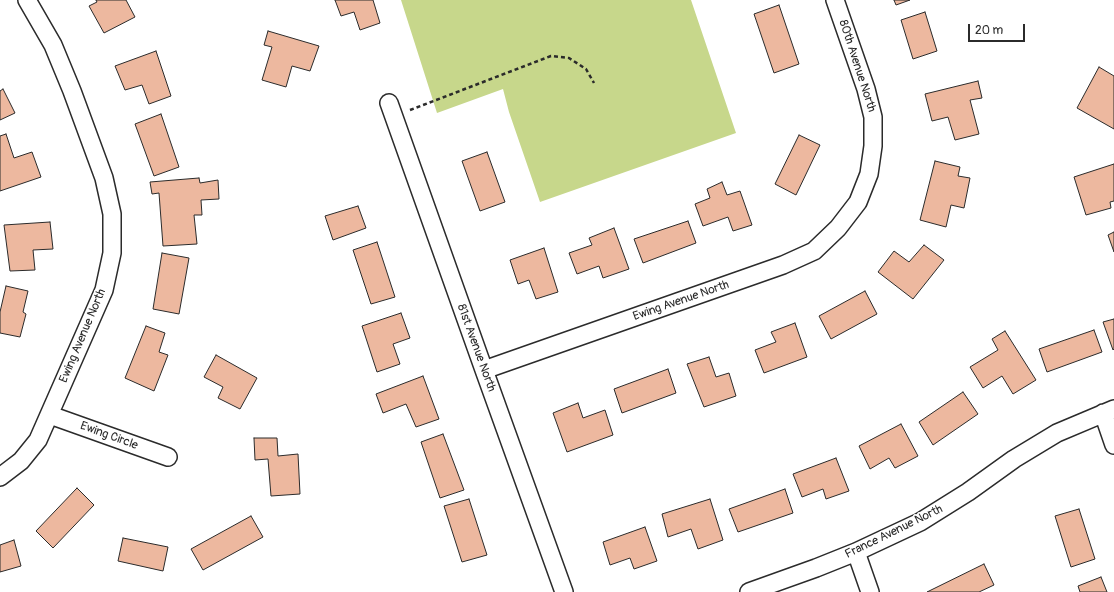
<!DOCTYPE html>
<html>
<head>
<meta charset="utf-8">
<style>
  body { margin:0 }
  #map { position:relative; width:1114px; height:592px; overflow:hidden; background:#fff; font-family:Pangolin,sans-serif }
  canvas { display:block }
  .scale { position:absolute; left:968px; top:24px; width:57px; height:18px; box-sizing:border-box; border:2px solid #2b2b2b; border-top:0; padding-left:5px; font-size:12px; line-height:14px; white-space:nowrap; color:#2b2b2b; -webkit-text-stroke:3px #fff; paint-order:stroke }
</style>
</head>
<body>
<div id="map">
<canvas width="1114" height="592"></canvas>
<div class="scale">20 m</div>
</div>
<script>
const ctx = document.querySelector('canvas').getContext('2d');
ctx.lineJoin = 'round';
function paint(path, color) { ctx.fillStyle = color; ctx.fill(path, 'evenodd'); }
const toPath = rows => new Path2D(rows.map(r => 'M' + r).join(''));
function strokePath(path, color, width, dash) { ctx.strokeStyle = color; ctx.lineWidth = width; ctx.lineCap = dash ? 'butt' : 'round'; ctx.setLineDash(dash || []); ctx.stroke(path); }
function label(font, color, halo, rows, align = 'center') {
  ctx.font = font + ' Pangolin,sans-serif'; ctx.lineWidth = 3; ctx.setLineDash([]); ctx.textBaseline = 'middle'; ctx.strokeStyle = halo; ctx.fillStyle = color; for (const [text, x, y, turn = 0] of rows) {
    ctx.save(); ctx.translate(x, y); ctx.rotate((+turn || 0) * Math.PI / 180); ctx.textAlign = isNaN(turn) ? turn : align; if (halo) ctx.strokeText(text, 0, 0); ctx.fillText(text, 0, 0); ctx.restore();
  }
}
paint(toPath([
  [401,0,691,0,736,133,540,202,509,112,503,89,437,113]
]), '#c7d78b');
const building = toPath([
  [96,0,126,0,135,17,104,33,89,6,97,2,96,0],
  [335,0,373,0,380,23,360,30,354,12,341,16,335,0],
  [894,0,910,0,896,5,894,0],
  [779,5,799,64,774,73,754,14,779,5],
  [925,12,937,51,913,59,901,20,925,12],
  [268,31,319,46,310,71,292,66,286,87,262,80,272,47,264,45,268,31],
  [156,51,171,96,149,104,142,85,125,90,115,66,156,51],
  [1099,67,1114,76,1114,129,1077,108,1099,67],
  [978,81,982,98,970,100,979,134,955,140,948,117,932,121,925,94,978,81],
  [3,89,15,113,0,120,0,91,3,89],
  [161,114,179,167,154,176,135,124,161,114],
  [6,134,14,158,32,152,41,177,0,191,0,136,6,134],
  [799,135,820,145,796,195,775,184,799,135],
  [487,152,505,202,480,211,462,161,487,152],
  [935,161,960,167,958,176,970,178,964,208,951,205,946,227,920,220,935,161],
  [1114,164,1114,201,1110,202,1111,208,1086,215,1074,177,1114,164],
  [199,178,200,183,218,180,219,199,201,200,202,215,194,215,197,244,163,246,159,193,152,194,150,182,199,178],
  [722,182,727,195,740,191,752,225,733,231,728,217,703,226,695,204,710,198,707,189,722,182],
  [358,206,366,228,333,240,325,216,358,206],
  [688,221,696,243,643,263,634,239,688,221],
  [50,222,53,249,33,250,35,270,10,271,4,225,50,222],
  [614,228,629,269,603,278,599,266,577,274,569,253,592,245,589,238,614,228],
  [1114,232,1114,252,1108,235,1114,232],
  [377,242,395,297,371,304,353,250,377,242],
  [924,245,944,260,913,299,878,272,894,251,909,262,924,245],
  [544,248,558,292,536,299,529,280,518,284,510,260,544,248],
  [162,253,189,258,179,314,153,309,162,253],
  [6,286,28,291,23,312,26,314,20,337,0,333,0,312,6,286],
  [865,291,877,314,831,339,819,316,865,291],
  [401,313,410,338,393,344,400,364,377,372,362,326,401,313],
  [1114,319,1114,349,1113,350,1103,322,1114,319],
  [795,323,807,357,764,373,755,350,776,342,771,332,795,323],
  [146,326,165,333,159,352,168,355,154,391,125,378,146,326],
  [1094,330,1102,352,1047,372,1039,349,1094,330],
  [1005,331,1036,380,1013,394,1002,376,983,388,970,367,998,350,992,339,1005,331],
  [216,355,257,378,240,409,218,398,223,387,204,377,216,355],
  [709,357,716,377,729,373,736,396,704,407,687,364,709,357],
  [668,369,676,393,622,413,614,389,668,369],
  [423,376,439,419,416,427,406,404,383,413,376,394,423,376],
  [963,392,978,414,933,445,919,422,963,392],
  [578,403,583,418,605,410,613,435,567,452,553,413,578,403],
  [901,424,918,456,895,468,889,458,870,469,859,446,901,424],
  [443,434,464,490,440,498,421,442,443,434],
  [254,438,277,438,278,456,298,454,300,494,271,496,268,459,255,460,254,438],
  [836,458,849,491,826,499,823,489,802,497,793,474,836,458],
  [77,488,94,505,53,548,36,531,77,488],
  [785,489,793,513,738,532,729,509,785,489],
  [469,499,487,555,462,562,444,506,469,499],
  [710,499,723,540,698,549,691,529,668,537,662,514,710,499],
  [1079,509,1095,559,1071,567,1055,516,1079,509],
  [251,516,263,537,203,570,191,549,251,516],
  [645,527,657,561,634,569,630,558,610,565,603,542,645,527],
  [123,538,168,547,163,571,118,561,123,538],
  [14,540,21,566,0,572,0,545,14,540],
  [984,564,994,585,979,592,927,592,984,564],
  [1101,577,1107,592,1080,592,1078,586,1101,577]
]);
paint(building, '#edb89f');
strokePath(building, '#2b2b2b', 1);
const minor = toPath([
  [389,103,484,370,564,592],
  [484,370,783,265,814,251,838,228,858,202,869,174,873,146,873,117,866,89,835,0],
  [1103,413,1114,445],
  [50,415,168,457],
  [0,477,21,461,38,440,104,290,112,253,112,214,104,178,72,91,53,45,27,0],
  [856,552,870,592],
  [749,592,816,568,856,552,920,522,968,492,1014,459,1057,433,1114,409]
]);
strokePath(minor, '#2b2b2b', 20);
strokePath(toPath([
  [410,110,551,56,569,58,586,69,594,83]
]), '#2b2b2b', 2.5, [4, 3]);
strokePath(minor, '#fff', 17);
label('12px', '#2b2b2b', '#fff', [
  ["80th Avenue North",857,66,72],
  ["Ewing Avenue North",681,301,-19],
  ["Ewing Avenue North",83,336,-67],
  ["81st Avenue North",476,348,70],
  ["Ewing Circle",109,436,20],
  ["France Avenue North",894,532,-26]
]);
</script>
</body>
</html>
